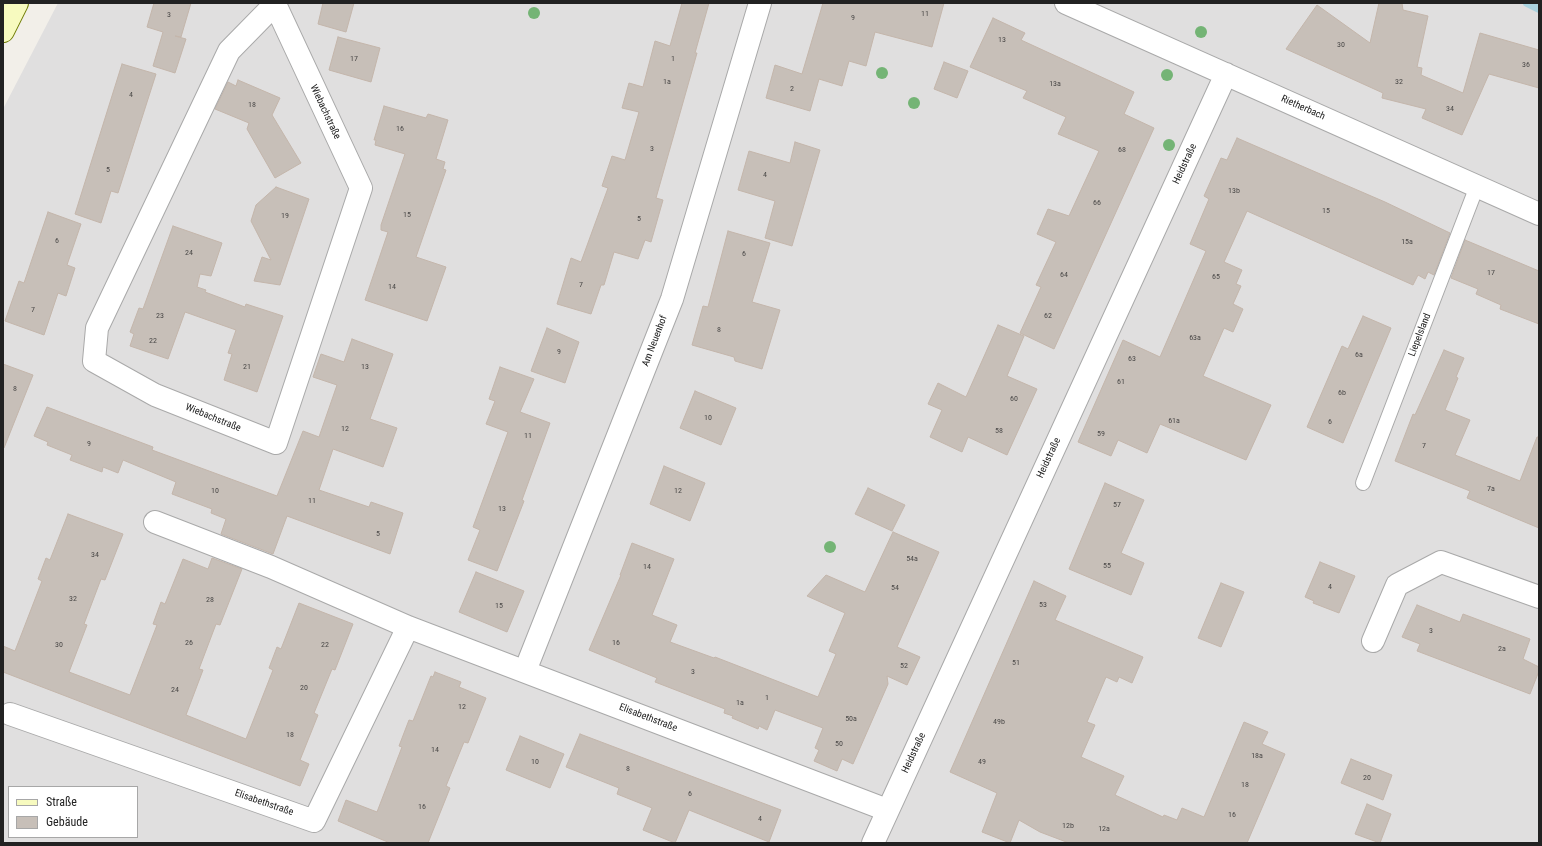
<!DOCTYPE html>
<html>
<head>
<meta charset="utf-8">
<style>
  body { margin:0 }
  #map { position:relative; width:1542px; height:846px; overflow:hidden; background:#f2efe9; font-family:"Roboto Condensed",sans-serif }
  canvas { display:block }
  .frame { position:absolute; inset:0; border:4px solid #222; pointer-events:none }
  .legend { position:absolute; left:8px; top:786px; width:130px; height:52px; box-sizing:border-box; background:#fff; border:1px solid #a7a7a7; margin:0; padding:5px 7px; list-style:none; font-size:12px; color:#222 }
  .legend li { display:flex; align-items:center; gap:8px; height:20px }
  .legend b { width:20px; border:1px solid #a7a7a7 }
</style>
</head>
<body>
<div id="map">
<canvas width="1542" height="846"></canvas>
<div class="frame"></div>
<ul class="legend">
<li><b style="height:5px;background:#f7fabf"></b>Straße</li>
<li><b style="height:11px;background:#c7bfb8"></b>Gebäude</li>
</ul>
</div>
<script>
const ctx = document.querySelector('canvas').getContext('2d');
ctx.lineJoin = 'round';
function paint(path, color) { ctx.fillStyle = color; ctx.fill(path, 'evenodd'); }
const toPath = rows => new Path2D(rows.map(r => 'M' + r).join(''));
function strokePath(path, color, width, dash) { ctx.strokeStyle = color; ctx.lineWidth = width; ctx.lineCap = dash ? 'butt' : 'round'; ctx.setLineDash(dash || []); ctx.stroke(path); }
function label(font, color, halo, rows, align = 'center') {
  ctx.font = font + ' "Roboto Condensed",sans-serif'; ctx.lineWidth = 3; ctx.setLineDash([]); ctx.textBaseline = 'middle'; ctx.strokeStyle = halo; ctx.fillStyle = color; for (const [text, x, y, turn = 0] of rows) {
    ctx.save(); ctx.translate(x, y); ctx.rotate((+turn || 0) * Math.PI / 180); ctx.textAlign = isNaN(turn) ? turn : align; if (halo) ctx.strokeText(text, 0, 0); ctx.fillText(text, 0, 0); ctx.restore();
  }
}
paint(toPath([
  [58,3,1539,3,1539,843,3,843,3,109],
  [9,787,137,787,137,837,9,837]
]), '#e0dfdf');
strokePath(toPath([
  [1527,3,1539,9]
]), '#aad3df', 8);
const building = toPath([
  [154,3,191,3,181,37,175,36,186,39,175,73,153,66,163,32,147,27,154,3],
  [323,3,354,3,346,32,318,24,323,3],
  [682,3,709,3,695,53,697,53,656,198,663,200,651,242,645,240,638,259,614,252,604,285,601,285,591,314,557,304,571,258,581,262,608,188,602,186,612,156,625,160,639,112,622,108,629,83,643,87,655,41,670,46,682,3],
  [823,3,944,3,932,47,875,32,866,66,849,61,842,86,819,79,810,111,766,98,775,65,802,74,823,3],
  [1379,3,1402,3,1403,10,1428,16,1417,67,1422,68,1421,75,1463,93,1480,33,1539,50,1539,88,1489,74,1462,135,1422,118,1426,109,1382,98,1383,93,1286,49,1317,5,1370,43,1379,3],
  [993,18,1025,33,1021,40,1134,92,1124,114,1154,128,1054,349,1020,333,1041,287,1036,285,1056,242,1037,234,1048,209,1069,216,1099,151,1058,134,1066,117,1023,98,1027,91,970,67,993,18],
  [338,37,380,48,371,82,329,70,338,37],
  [944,62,968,71,957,98,934,89,944,62],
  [122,64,156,74,118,193,111,191,101,223,75,214,122,64],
  [238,80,280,98,272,115,301,163,275,178,247,129,249,123,215,109,228,82,236,86,238,80],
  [384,106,426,118,428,114,448,120,436,159,445,162,443,169,446,170,416,257,446,267,427,321,365,300,388,232,381,230,381,225,405,154,375,145,376,140,374,140,384,106],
  [1237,138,1385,202,1450,233,1434,275,1428,272,1425,279,1418,275,1413,285,1247,211,1224,262,1242,270,1236,284,1241,286,1233,304,1243,309,1233,332,1224,328,1203,376,1271,405,1246,460,1160,424,1147,453,1118,440,1111,456,1078,442,1123,340,1160,357,1206,251,1190,244,1209,199,1204,196,1221,158,1227,160,1237,138],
  [795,142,820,150,792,246,765,238,775,201,738,190,749,151,790,163,795,142],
  [276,187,309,199,280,285,254,281,262,257,271,260,251,221,256,205,276,187],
  [48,212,81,224,67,265,75,268,66,296,58,293,44,335,5,321,19,281,24,283,48,212],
  [173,226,222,243,211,276,200,274,197,287,206,290,205,292,245,307,246,304,283,316,257,392,224,380,232,354,228,353,236,330,185,312,168,359,130,346,134,334,130,332,139,308,143,309,173,226],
  [728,231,770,243,752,302,780,310,762,369,735,361,734,357,692,345,703,306,708,307,728,231],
  [1465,240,1539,271,1539,324,1500,309,1501,305,1476,294,1478,289,1451,278,1465,240],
  [1363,316,1391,328,1343,443,1307,427,1342,346,1348,349,1363,316],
  [998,325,1024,336,1007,376,1037,389,1007,455,968,437,962,452,930,437,942,410,928,404,938,383,966,397,998,325],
  [547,328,579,342,565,383,531,371,547,328],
  [352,339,393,354,370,419,397,428,383,467,333,449,319,490,369,507,371,502,403,513,390,554,287,516,273,554,221,534,226,519,211,513,212,509,172,494,176,482,123,460,118,473,103,467,102,472,70,460,72,455,47,445,48,442,34,436,47,407,153,447,152,450,277,496,303,431,319,437,337,385,313,377,321,354,344,362,352,339],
  [1444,350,1464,358,1456,377,1458,378,1445,410,1470,420,1455,455,1520,481,1537,437,1539,437,1539,528,1467,498,1470,491,1395,461,1413,414,1415,415,1444,350],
  [3,364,33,375,4,448,3,448,3,364],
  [500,367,534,379,520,412,550,423,522,500,524,501,497,571,468,560,480,530,473,527,508,432,486,424,495,401,489,399,500,367],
  [695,391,736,408,721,445,680,428,695,391],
  [664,466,705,483,690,521,650,504,664,466],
  [1105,483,1144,500,1121,553,1144,563,1131,595,1069,569,1105,483],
  [868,488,905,505,892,531,855,514,868,488],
  [68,514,123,534,105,580,101,579,84,624,87,625,69,672,130,695,157,625,153,624,161,602,165,604,183,559,208,569,212,558,242,569,220,625,216,624,199,669,203,670,186,715,246,739,273,670,269,668,277,647,281,649,299,603,353,624,335,670,332,669,314,713,318,715,300,760,309,764,300,786,3,672,3,646,15,651,42,581,38,579,46,558,50,560,68,514],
  [893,532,939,552,897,647,920,657,907,685,887,676,888,684,853,764,842,759,837,771,814,761,819,750,815,748,823,728,775,710,767,730,759,726,758,729,732,718,733,716,724,713,725,709,655,682,657,678,589,650,621,575,620,575,632,543,674,559,652,615,677,625,670,642,714,658,715,657,818,697,836,654,829,651,845,613,807,596,826,575,865,592,893,532],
  [1320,562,1355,576,1339,613,1313,603,1314,601,1305,597,1320,562],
  [476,572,524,591,507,632,459,612,476,572],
  [1034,581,1066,596,1055,620,1143,657,1132,683,1119,677,1117,682,1106,677,1087,722,1095,725,1081,757,1124,776,1115,795,1163,817,1164,815,1177,820,1182,808,1204,817,1244,722,1268,732,1262,744,1285,754,1247,843,1069,843,1040,832,1019,820,1010,843,982,832,997,793,950,772,1034,581],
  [1221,583,1244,592,1221,647,1198,638,1221,583],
  [1417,605,1460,622,1463,614,1530,639,1523,659,1539,667,1539,671,1530,694,1417,651,1420,644,1402,637,1417,605],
  [435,672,461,682,459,687,486,698,468,743,464,742,446,786,450,788,428,843,390,843,338,821,346,800,377,812,402,747,399,746,409,720,413,721,431,676,433,677,435,672],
  [580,734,781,810,769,842,689,810,675,843,643,830,652,808,617,794,619,788,566,767,580,734],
  [520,736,564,754,550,788,506,770,520,736],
  [1351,759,1392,775,1383,800,1341,783,1351,759],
  [1367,804,1391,814,1380,843,1355,834,1367,804]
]);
paint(building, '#c7bfb8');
strokePath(building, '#c4b6ab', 1);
const lane = toPath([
  [1363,483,1477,186]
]);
const street = toPath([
  [1066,3,1539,214],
  [275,4,361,188,276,443,155,395,94,361,97,328,229,51,276,3],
  [155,522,271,567,408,627,887,810],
  [1373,641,1397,585,1441,562,1539,597],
  [525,671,672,299,760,3],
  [10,714,314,821,408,627],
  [873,843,1226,74]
]);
const secondary = toPath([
  [3,31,17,3]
]);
strokePath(lane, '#a9a9a9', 16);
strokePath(street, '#a9a9a9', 24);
strokePath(secondary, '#707d05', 24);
strokePath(lane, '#fff', 14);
strokePath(street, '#fff', 22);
strokePath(secondary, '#f7fabf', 22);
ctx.fillStyle = '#74b475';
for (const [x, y] of [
  [534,13],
  [1201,32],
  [882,73],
  [1167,75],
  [914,103],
  [1169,145],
  [830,547]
]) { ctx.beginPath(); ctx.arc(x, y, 6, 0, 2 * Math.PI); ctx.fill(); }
label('8px', '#4b4948', null, [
  ["11",925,14],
  ["3",169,15],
  ["9",853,18],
  ["13",1002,40],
  ["30",1341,45],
  ["17",354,59],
  ["1",673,59],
  ["36",1526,65],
  ["1a",667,82],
  ["32",1399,82],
  ["13a",1055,84],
  ["2",792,89],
  ["4",131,95],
  ["18",252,105],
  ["34",1450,109],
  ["16",400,129],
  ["3",652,149],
  ["68",1122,150],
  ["5",108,170],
  ["4",765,175],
  ["13b",1234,191],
  ["66",1097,203],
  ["15",1326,211],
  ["15",407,215],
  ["19",285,216],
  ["5",639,219],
  ["6",57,241],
  ["15a",1407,242],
  ["24",189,253],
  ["6",744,254],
  ["17",1491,273],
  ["64",1064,275],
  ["65",1216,277],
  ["7",581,285],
  ["14",392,287],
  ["7",33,310],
  ["23",160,316],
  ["62",1048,316],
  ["8",719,330],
  ["63a",1195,338],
  ["22",153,341],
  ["9",559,352],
  ["6a",1359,355],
  ["63",1132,359],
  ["21",247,367],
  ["13",365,367],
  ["61",1121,382],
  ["8",15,389],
  ["6b",1342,393],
  ["60",1014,399],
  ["10",708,418],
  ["61a",1174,421],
  ["6",1330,422],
  ["12",345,429],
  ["58",999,431],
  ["59",1101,434],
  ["11",528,436],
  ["9",89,444],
  ["7",1424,446],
  ["7a",1491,489],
  ["10",215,491],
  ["12",678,491],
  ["11",312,501],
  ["57",1117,505],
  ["13",502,509],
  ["5",378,534],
  ["34",95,555],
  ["54a",912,559],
  ["55",1107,566],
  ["14",647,567],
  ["4",1330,587],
  ["54",895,588],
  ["32",73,599],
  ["28",210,600],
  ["53",1043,605],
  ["15",499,606],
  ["3",1431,631],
  ["26",189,643],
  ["16",616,643],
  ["30",59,645],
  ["22",325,645],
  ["2a",1502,649],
  ["51",1016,663],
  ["52",904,666],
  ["3",693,672],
  ["20",304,688],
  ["24",175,690],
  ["1",767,698],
  ["1a",740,703],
  ["12",462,707],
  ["50a",851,719],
  ["49b",999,722],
  ["18",290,735],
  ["50",839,744],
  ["14",435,750],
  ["18a",1257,756],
  ["10",535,762],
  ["49",982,762],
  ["8",628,769],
  ["20",1367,778],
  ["18",1245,785],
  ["6",690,794],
  ["16",422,807],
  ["16",1232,815],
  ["4",760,819],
  ["12b",1068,826],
  ["12a",1104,829]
]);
label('10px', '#222', '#fff', [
  ["Rietherbach",1303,108,24],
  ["Wiebachstraße",325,112,65],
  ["Heidstraße",1185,164,-65],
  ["Liepelsland",1420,335,-69],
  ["Am Neuenhof",655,341,-69],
  ["Wiebachstraße",213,418,22],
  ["Heidstraße",1049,458,-65],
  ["Elisabethstraße",648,718,21],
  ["Heidstraße",914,753,-65],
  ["Elisabethstraße",264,803,19]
]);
</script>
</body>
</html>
